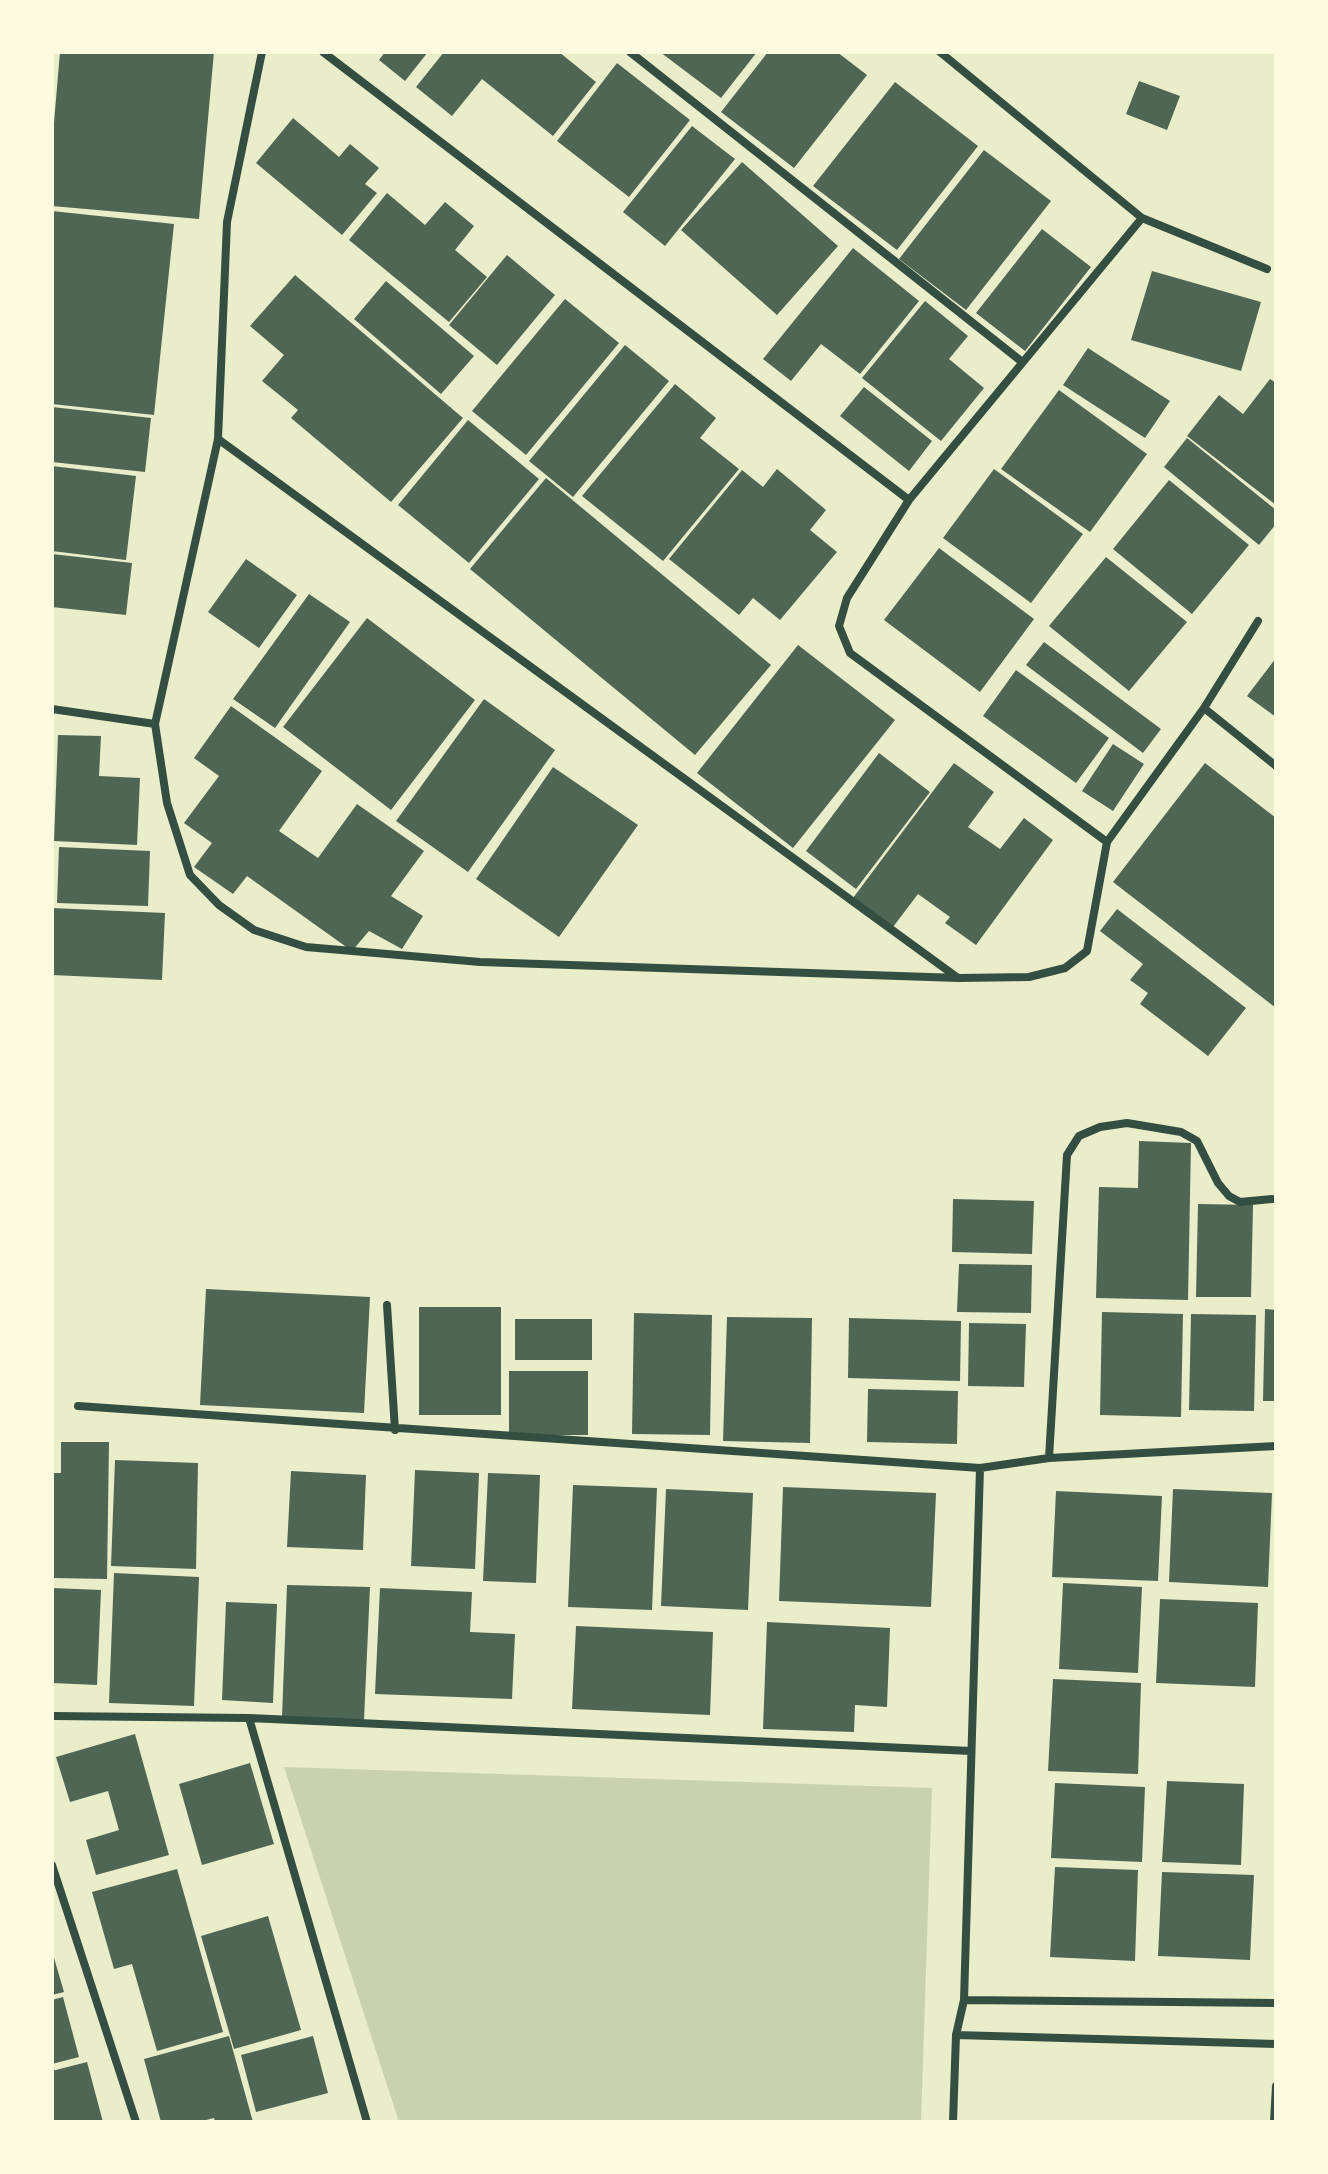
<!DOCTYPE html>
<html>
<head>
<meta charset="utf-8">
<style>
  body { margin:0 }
  #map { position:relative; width:1328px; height:2174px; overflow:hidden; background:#e9edc9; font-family:Commissioner,sans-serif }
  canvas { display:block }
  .frame { position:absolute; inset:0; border:54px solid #fefae0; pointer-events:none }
</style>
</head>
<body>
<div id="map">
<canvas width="1328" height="2174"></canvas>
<div class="frame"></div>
</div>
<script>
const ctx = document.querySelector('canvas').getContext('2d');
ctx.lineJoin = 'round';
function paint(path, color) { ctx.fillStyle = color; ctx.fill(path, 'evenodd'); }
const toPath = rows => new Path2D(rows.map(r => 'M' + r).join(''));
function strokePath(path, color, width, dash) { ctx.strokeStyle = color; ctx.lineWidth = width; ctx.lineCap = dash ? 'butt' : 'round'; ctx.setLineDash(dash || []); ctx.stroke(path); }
paint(toPath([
  [284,1767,932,1788,921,2122,399,2122]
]), '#cad2ad');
paint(toPath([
  [60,52,214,52,199,219,52,206,52,146],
  [385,52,428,52,405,81,379,60],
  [444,52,559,52,596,82,553,136,482,79,452,116,416,87],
  [660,52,757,52,721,98],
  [768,52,837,52,867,75,794,168,721,112],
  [617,63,690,120,629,197,557,141],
  [1139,81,1180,96,1167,130,1126,114],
  [895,82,978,146,897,250,813,186],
  [293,118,339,157,350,144,379,168,365,184,377,193,342,235,256,163],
  [692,126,735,159,665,246,623,212],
  [984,150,1051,201,966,310,899,259],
  [742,162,838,246,777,315,681,230],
  [387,193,425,225,445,202,474,226,455,250,487,277,449,322,349,240],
  [52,211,174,224,154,415,52,404],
  [1042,229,1091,267,1025,351,976,313],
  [853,248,919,301,860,374,821,344,791,381,763,359],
  [507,255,555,295,497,365,449,325],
  [1152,271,1261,302,1241,371,1131,340],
  [295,275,463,418,391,502,291,418,298,410,262,381,284,355,250,326],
  [386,281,474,356,441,394,354,319],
  [565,299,619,343,526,455,472,411],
  [925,301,968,336,949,359,984,388,941,441,862,378],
  [625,345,669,381,573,497,529,461],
  [1088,348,1170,401,1145,438,1063,385],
  [1270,379,1276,383,1276,505,1187,436,1219,395,1243,414],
  [675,384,716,418,700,438,739,469,663,561,582,496],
  [864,387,932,441,909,471,840,416],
  [1059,390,1147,454,1090,532,1001,469],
  [52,407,151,418,145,472,52,462],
  [468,420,539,479,469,563,398,505],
  [1187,438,1276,510,1276,524,1259,545,1164,467],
  [52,466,136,476,126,560,52,551],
  [777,469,826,510,810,530,837,552,780,620,753,598,739,615,669,559,742,470,763,487],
  [994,469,1083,534,1031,603,943,538],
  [546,478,771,665,695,755,470,569],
  [1169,480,1249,545,1192,614,1113,549],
  [939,548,1034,619,980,692,884,620],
  [52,554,132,563,126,615,52,607],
  [1106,557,1187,622,1129,691,1049,626],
  [246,559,297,595,259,648,208,612],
  [309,594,350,622,275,728,233,699],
  [367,618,475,700,391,810,283,727],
  [1044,642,1161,729,1143,753,1026,665],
  [798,645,895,720,793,848,697,773],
  [1276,658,1276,717,1247,696],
  [1016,670,1109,738,1076,783,983,716],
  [484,699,555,750,468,872,396,821],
  [231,706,322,771,279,831,318,858,357,804,424,851,391,896,423,916,402,949,369,931,352,951,247,876,233,894,194,867,212,843,184,823,219,776,194,758],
  [58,735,101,736,99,776,140,778,137,845,54,841],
  [1113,744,1144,764,1113,811,1082,791],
  [879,753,930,792,856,889,806,851],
  [954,763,994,792,968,827,1000,849,1024,818,1053,840,976,945,945,923,950,917,918,894,893,927,853,898],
  [1205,763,1276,818,1276,1008,1113,882],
  [553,767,638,825,559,937,476,879],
  [59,847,150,851,148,906,57,903],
  [52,908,165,913,162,980,52,975],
  [1117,909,1246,1008,1208,1056,1140,1004,1148,993,1130,980,1143,964,1100,931],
  [1139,1141,1191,1143,1188,1300,1096,1298,1099,1187,1138,1188],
  [953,1199,1034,1201,1032,1254,952,1252],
  [1198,1204,1253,1205,1251,1297,1196,1297],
  [959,1264,1032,1265,1031,1313,957,1312],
  [206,1289,370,1297,364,1413,200,1405],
  [419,1307,501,1307,501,1415,419,1415],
  [1265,1309,1276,1310,1276,1401,1263,1401],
  [1102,1312,1183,1314,1181,1417,1100,1415],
  [634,1313,712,1315,710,1435,632,1434],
  [1191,1314,1256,1315,1254,1411,1189,1410],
  [727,1317,812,1318,810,1443,723,1441],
  [849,1318,961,1321,960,1381,848,1378],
  [515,1319,592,1319,592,1360,515,1360],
  [969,1323,1026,1324,1024,1387,968,1386],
  [509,1371,588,1371,588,1435,509,1435],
  [868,1389,958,1391,957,1444,867,1442],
  [61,1442,109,1442,107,1579,52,1578,52,1473,61,1473],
  [115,1460,198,1463,196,1569,111,1566],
  [415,1470,479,1473,475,1569,411,1566],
  [291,1471,366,1475,363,1550,287,1547],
  [488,1473,540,1475,536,1583,483,1581],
  [573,1485,657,1488,652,1610,568,1607],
  [783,1487,936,1493,931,1607,779,1601],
  [666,1489,753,1493,748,1610,661,1606],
  [1173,1489,1272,1493,1268,1587,1169,1582],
  [1056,1491,1162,1496,1158,1581,1052,1577],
  [114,1573,199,1577,194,1706,109,1703],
  [1063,1583,1142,1587,1138,1673,1059,1669],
  [287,1585,370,1587,364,1720,282,1717],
  [52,1588,101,1590,97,1685,52,1683],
  [380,1588,472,1592,470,1632,515,1634,512,1699,375,1694],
  [1160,1599,1258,1603,1255,1687,1156,1683],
  [226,1602,277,1604,273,1703,222,1700],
  [767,1622,890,1628,887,1707,855,1705,854,1732,763,1729],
  [576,1626,713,1632,710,1715,572,1709],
  [1053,1679,1141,1683,1138,1774,1048,1771],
  [135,1734,169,1855,96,1875,86,1840,119,1830,108,1791,70,1802,56,1757],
  [250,1763,274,1844,202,1865,179,1784],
  [1167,1781,1244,1784,1241,1865,1162,1862],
  [1055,1783,1145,1787,1142,1862,1051,1858],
  [1055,1867,1138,1870,1135,1961,1050,1957],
  [177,1869,223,2032,157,2051,132,1964,114,1969,92,1892],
  [1162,1872,1254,1875,1250,1960,1158,1956],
  [268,1916,301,2030,234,2049,201,1936],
  [52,1951,64,1992,52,1995],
  [63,1997,79,2057,52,2064,52,2000],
  [229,2036,253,2122,215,2122,214,2118,198,2122,161,2122,144,2059],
  [313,2036,328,2093,256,2112,241,2055],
  [87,2062,103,2122,52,2122,52,2071]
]), '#4f6655');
strokePath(toPath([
  [262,52,227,222,218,439,155,724,167,803,190,875,219,905,254,930,306,947,480,962,959,978,1029,977,1065,968,1087,951,1107,842,1204,708,1258,621],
  [323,52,909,500],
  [630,52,1021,361],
  [940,52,1142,218,1267,269],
  [218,439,958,978],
  [1204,708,1276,766],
  [52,709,155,724],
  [1107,842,850,653,839,626,847,598,909,500,1142,218],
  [387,1305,395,1430],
  [78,1406,980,1468,1049,1458,1276,1446],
  [1049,1458,1067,1155,1079,1136,1100,1127,1127,1123,1181,1132,1197,1141,1218,1183,1229,1196,1240,1202,1272,1199],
  [52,1716,249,1718,971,1751],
  [249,1718,367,2122],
  [52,1865,136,2122],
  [964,2000,1276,2003],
  [956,2035,1276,2044],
  [953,2122,956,2035,964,2000,980,1468],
  [1274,2122,1276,2086]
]), '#344e41', 8);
</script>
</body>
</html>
